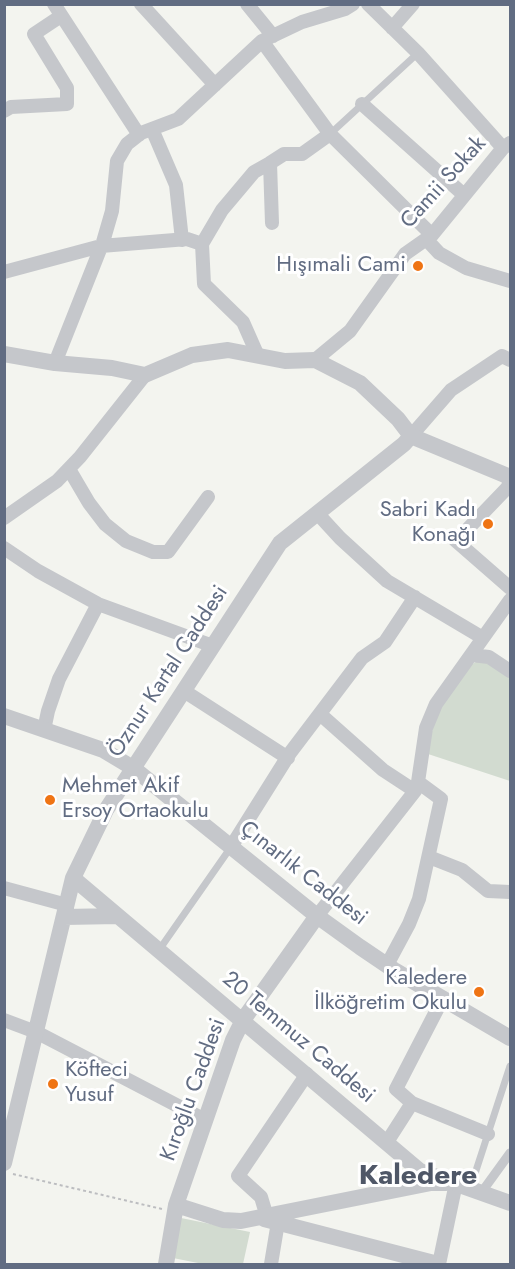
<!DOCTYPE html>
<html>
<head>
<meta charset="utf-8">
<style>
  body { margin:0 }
  #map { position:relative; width:515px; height:1269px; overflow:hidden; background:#f3f4ef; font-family:Jost,sans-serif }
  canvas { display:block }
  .frame { position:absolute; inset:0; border:6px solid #616c82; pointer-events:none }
</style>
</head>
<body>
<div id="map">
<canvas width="515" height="1269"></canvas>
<div class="frame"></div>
</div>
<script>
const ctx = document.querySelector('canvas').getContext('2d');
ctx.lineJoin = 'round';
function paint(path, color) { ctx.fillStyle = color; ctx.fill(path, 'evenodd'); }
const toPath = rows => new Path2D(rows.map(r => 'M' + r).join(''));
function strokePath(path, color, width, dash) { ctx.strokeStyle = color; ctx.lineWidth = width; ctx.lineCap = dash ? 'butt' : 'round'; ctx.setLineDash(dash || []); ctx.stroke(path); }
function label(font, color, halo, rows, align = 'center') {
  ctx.font = font + ' Jost,sans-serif'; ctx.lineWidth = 6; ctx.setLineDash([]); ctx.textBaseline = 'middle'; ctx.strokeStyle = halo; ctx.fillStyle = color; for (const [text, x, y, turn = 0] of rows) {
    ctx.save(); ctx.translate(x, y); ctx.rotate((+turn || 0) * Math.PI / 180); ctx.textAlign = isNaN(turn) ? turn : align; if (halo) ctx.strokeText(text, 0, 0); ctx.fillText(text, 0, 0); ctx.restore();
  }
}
paint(toPath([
  [480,660,510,672,510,781,425,753,440,706,470,665],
  [181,1218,250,1232,243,1264,203,1264,173,1258]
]), '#d2dbd0');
strokePath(toPath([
  [13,1174,162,1209]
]), '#bcbdc0', 2, [3, 3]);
strokePath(toPath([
  [330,134,418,53],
  [159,950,231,847],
  [470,1189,510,1066]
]), '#c5c7cb', 7);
strokePath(toPath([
  [481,1193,510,1153]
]), '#c5c7cb', 9);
strokePath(toPath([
  [54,4,139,135],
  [141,4,215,85],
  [247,4,273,36],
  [368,4,418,53,503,148],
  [392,28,413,4],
  [262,41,330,134,432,235],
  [362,104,464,195],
  [4,111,11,107,67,104,67,88,34,34,61,16],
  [152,129,176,185,182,240],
  [270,163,284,154,302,154,330,134],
  [426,239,439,253,466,268,510,281],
  [202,244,222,210,254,172,270,163,272,223],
  [4,272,101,246,187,239,202,244,204,284,243,322,258,356],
  [315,360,350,331,405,254,432,235,503,148,510,143],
  [55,363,103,242,112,211,117,161,127,144,141,133,178,119,262,41,302,22,345,9,353,4],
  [411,436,451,390,502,356,510,360],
  [69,469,89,503,105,524,126,541,153,552,168,552,208,497],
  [510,477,508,487,460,537,455,540,510,588],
  [317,513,340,538,387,581,483,638],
  [4,518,57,481,80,457,145,375],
  [4,548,38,571,98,604,213,646],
  [471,655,489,657,510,671],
  [184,691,288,758],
  [320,714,383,770,415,791],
  [44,730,48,711,59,679,98,604],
  [231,847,290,753,362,658,385,642,415,597],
  [429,857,462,870,488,891,510,892],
  [4,888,67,905],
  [317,916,415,791,418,782,426,728,436,704,510,600],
  [387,965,409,924,419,899,441,799,418,782],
  [4,1020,36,1032,205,1120],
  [412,1103,488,1134],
  [387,1142,412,1103,396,1089,443,998],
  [267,1217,261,1197,238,1176,307,1074],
  [271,1264,278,1222],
  [439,1264,456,1183]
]), '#c5c7cb', 14);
strokePath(toPath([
  [4,354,55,363,112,368,145,375,192,355,228,350,285,361,315,360,360,383,398,419,411,436,510,477],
  [4,716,103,750,133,768,317,916,360,947,394,970,510,1038],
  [73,878,420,1171,510,1203],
  [64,917,118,916],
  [4,1163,73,878,106,810,280,543,404,444,411,436],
  [176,1205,223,1220,241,1221,431,1183,446,1183],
  [264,1219,438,1264],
  [166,1264,176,1205,233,1040,243,1020,317,916]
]), '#c5c7cb', 16);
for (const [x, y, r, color] of [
  [418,266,6,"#ef7414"],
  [488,524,6,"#ef7414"],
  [50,800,6,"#ef7414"],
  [479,992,6,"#ef7414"],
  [53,1084,6,"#ef7414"]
]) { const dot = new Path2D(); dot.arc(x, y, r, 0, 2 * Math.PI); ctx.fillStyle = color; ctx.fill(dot); strokePath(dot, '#fff', 2); }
label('22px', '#616c82', '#fff', [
  ["Camii Sokak",444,183,-48],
  ["Öznur Kartal Caddesi",169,672,-57],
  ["Çınarlık Caddesi",303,874,38],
  ["20 Temmuz Caddesi",298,1038,40],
  ["Kıroğlu Caddesi",194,1090,-70]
]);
label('22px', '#616c82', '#fff', [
  ["Hışımali Cami",406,266],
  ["Sabri Kadı",476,511],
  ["Konağı",476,536],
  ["Mehmet Akif",62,787,"left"],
  ["Ersoy Ortaokulu",62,812,"left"],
  ["Kaledere",467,979],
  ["İlköğretim Okulu",467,1004],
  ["Köfteci",65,1071,"left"],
  ["Yusuf",65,1096,"left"]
], 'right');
label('bold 28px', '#4f5767', '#fff', [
  ["Kaledere",418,1177]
]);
</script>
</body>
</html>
